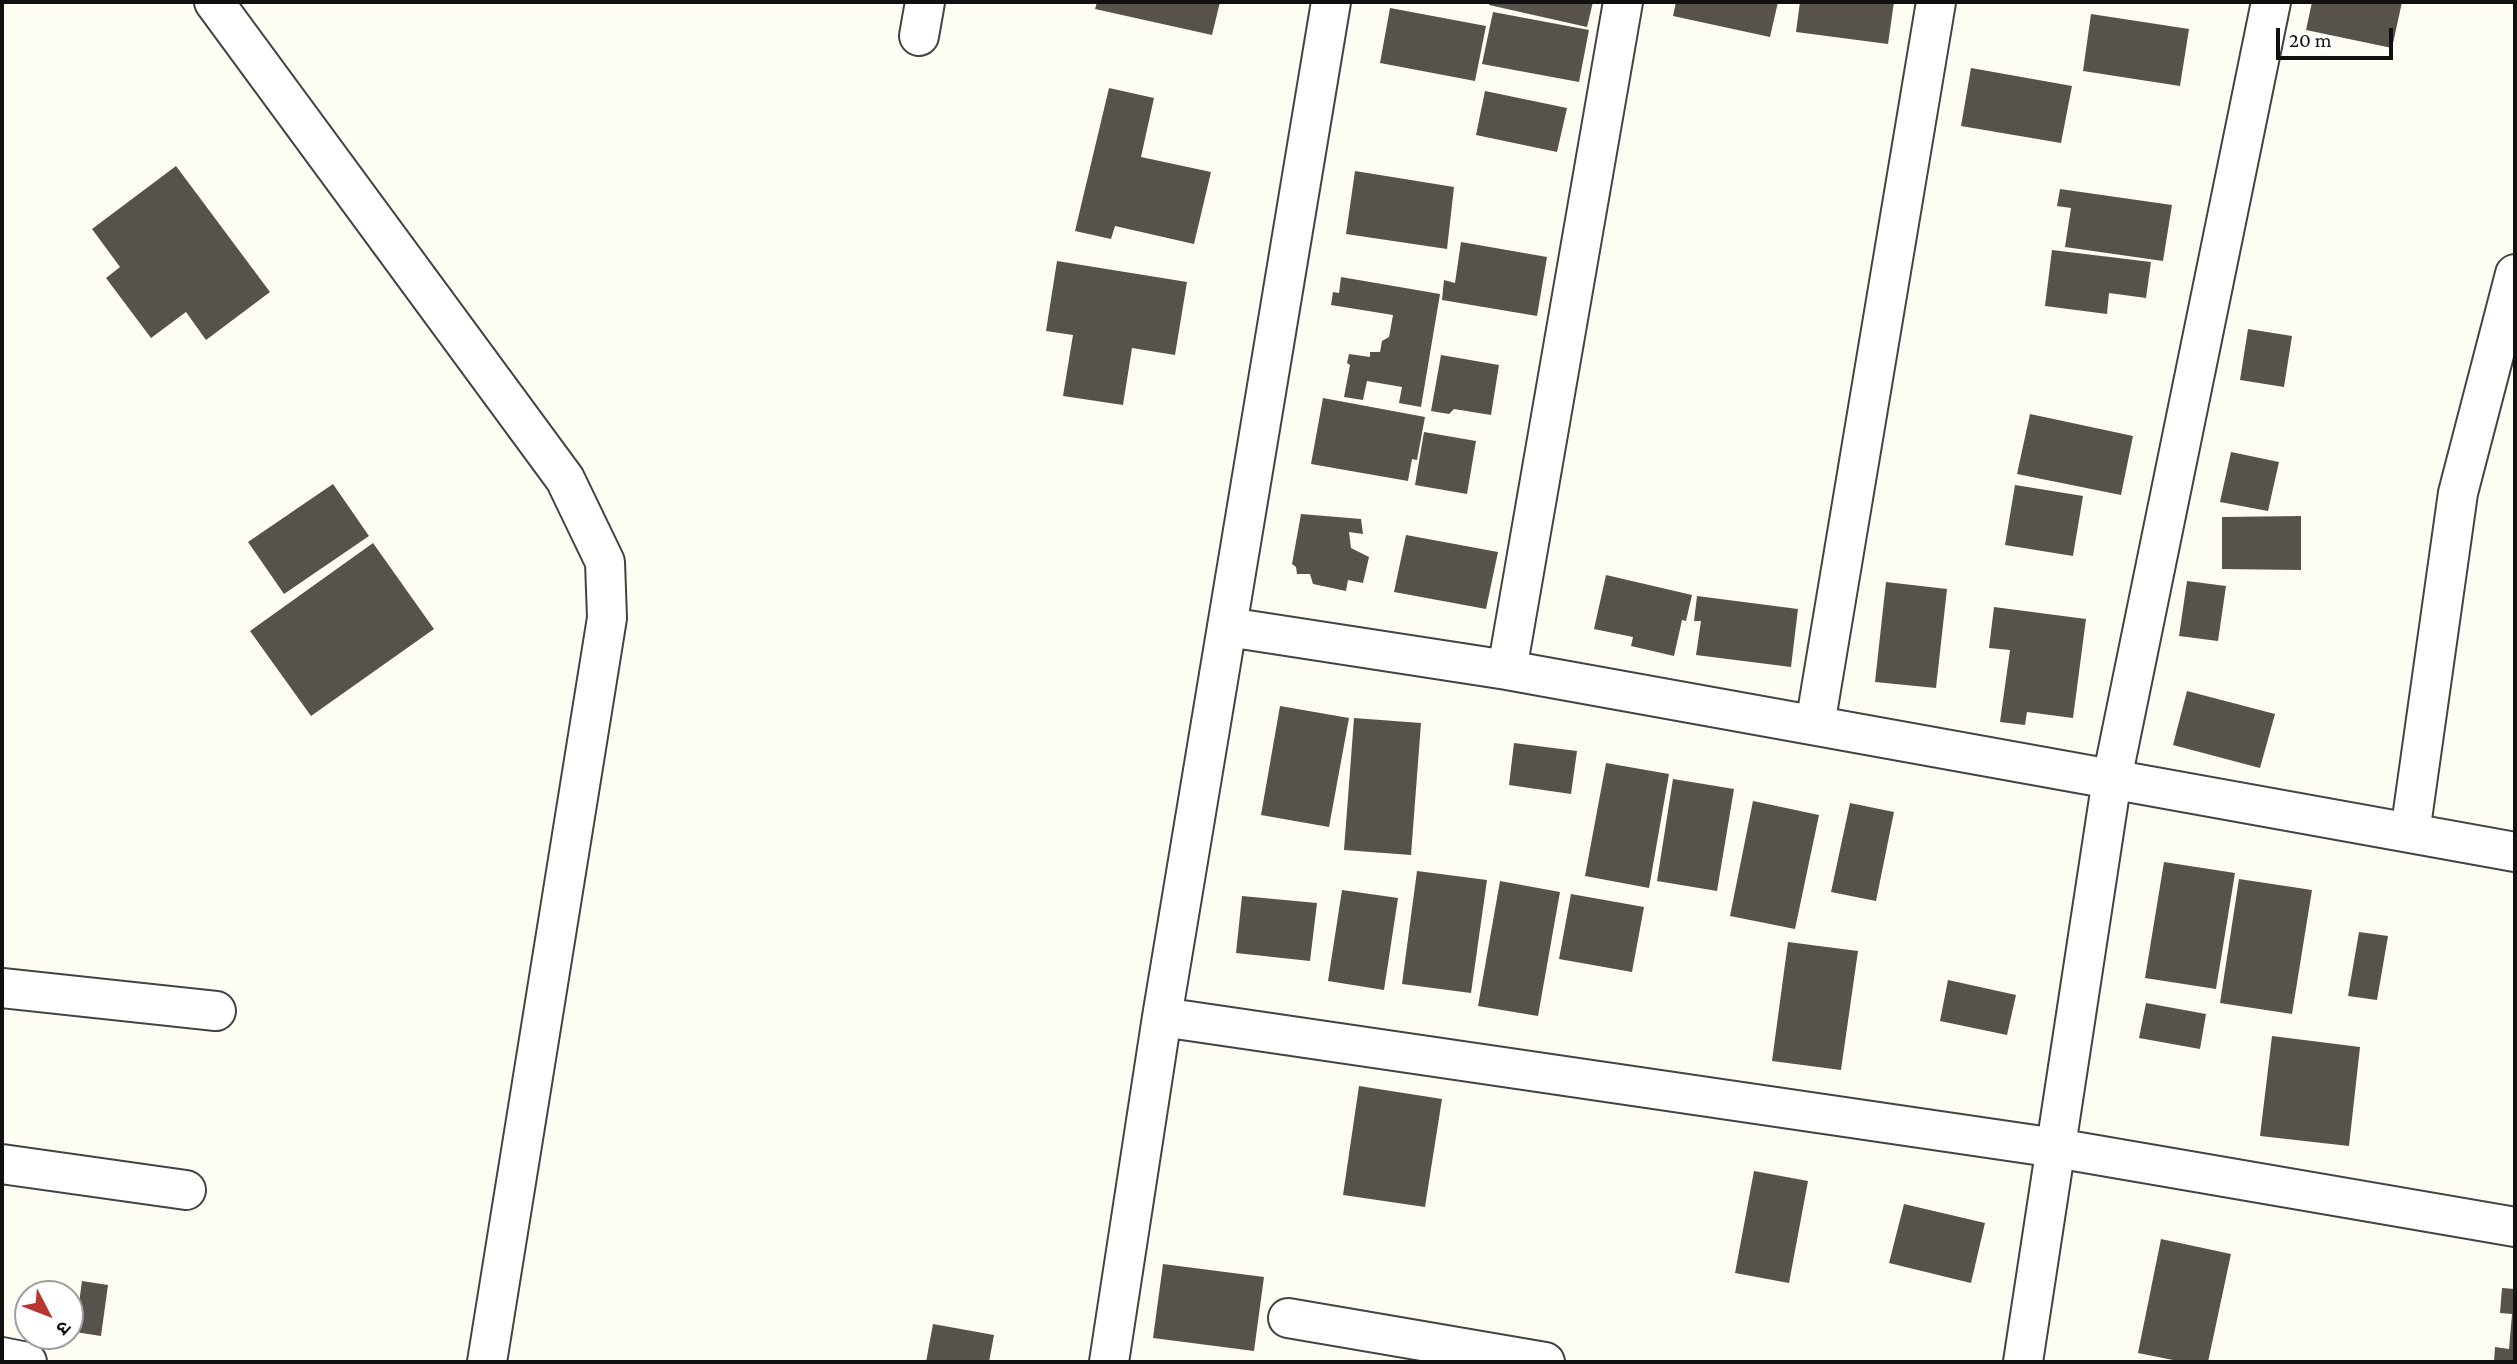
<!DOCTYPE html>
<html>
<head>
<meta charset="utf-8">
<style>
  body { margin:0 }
  #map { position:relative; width:2517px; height:1364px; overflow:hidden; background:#fefdf4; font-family:"Crimson Pro","Noto Sans Devanagari",serif }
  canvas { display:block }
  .frame { position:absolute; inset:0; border:4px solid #101010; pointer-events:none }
  .north { position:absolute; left:14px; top:1280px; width:70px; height:70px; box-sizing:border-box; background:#fff; border:2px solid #9f9f9f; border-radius:50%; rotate:132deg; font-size:19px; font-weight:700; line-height:28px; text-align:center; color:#101010 }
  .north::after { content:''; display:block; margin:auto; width:24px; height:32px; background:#b83630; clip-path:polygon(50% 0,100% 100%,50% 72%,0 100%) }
  .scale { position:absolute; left:2276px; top:28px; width:117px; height:32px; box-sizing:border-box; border:4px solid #101010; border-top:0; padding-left:9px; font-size:21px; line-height:24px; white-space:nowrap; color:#101010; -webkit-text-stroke:5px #fff; paint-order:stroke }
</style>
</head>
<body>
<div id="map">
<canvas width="2517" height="1364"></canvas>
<div class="frame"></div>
<div class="north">उ</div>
<div class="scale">20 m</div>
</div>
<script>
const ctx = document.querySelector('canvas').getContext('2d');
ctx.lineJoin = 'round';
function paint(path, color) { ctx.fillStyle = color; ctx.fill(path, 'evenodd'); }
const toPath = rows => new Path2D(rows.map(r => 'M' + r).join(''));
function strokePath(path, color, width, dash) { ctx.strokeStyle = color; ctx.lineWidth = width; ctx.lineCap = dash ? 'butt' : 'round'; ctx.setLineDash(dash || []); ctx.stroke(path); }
paint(toPath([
  [1097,2,1220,2,1212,35,1095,9],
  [1490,2,1593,2,1587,27,1489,5],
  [1676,2,1778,2,1770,37,1673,16],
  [1800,2,1894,2,1888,44,1796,32],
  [2312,2,2402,2,2392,48,2306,30],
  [1390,8,1486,26,1475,81,1380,63],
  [1493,12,1589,30,1579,82,1482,64],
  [2091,14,2189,29,2180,86,2083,71],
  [1971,68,2072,86,2061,143,1961,126],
  [1109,88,1154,98,1141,157,1211,172,1194,244,1115,226,1111,239,1075,231],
  [1485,91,1567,108,1557,152,1476,135],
  [176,166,270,292,206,340,186,312,151,338,106,278,120,267,92,229],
  [1355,171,1454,187,1447,249,1346,234],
  [2060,189,2172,205,2163,261,2065,247,2071,208,2057,206],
  [1461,242,1547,257,1537,316,1442,300,1444,280,1455,283],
  [2052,250,2151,262,2146,298,2109,293,2107,314,2045,306],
  [1057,261,1187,282,1175,355,1132,348,1123,405,1063,396,1073,335,1046,331],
  [1341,277,1440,294,1421,407,1399,403,1402,387,1367,381,1363,400,1344,397,1350,365,1347,363,1349,354,1370,357,1370,352,1380,352,1382,341,1389,337,1393,315,1331,305,1333,292,1339,293],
  [2248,329,2292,336,2284,387,2240,380],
  [1441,355,1499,365,1491,415,1454,409,1449,414,1431,411],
  [1323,398,1425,417,1417,460,1412,459,1408,481,1311,464],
  [2030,414,2133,436,2121,495,2017,474],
  [1424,432,1476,441,1467,494,1415,485],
  [2231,452,2279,462,2268,511,2220,502],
  [333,484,369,536,284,594,248,542],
  [2015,485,2083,496,2073,556,2005,545],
  [1301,514,1361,519,1363,534,1349,532,1351,548,1369,557,1363,583,1348,580,1346,591,1313,584,1310,574,1297,574,1296,567,1292,564],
  [2301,516,2301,570,2222,569,2222,517],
  [1406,535,1498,552,1486,609,1394,592],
  [373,543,434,629,311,716,250,631],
  [1606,575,1692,595,1686,621,1682,620,1674,656,1631,646,1633,637,1594,629],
  [2187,581,2226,586,2218,641,2179,636],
  [1886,582,1947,589,1936,688,1875,682],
  [1697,596,1798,609,1791,667,1696,655,1701,621,1694,621],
  [1994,607,2086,619,2073,718,2027,712,2025,725,2000,722,2010,650,1989,648],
  [2187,691,2275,714,2260,768,2173,745],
  [1280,706,1349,718,1329,827,1261,815],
  [1354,718,1421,723,1411,855,1344,850],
  [1514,743,1577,751,1571,794,1509,785],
  [1606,763,1669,774,1649,888,1585,876],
  [1673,779,1734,789,1717,891,1657,881],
  [1753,801,1819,815,1795,929,1730,916],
  [1850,803,1894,812,1876,901,1831,892],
  [2164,862,2235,873,2216,989,2145,978],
  [1417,871,1487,880,1471,993,1402,984],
  [2239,879,2312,890,2292,1014,2220,1003],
  [1500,881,1560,892,1538,1016,1478,1006],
  [1342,890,1398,898,1384,990,1328,981],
  [1571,894,1644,907,1632,972,1559,959],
  [1242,896,1317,903,1310,961,1236,953],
  [2359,932,2388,936,2377,1000,2348,996],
  [1788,942,1858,951,1841,1070,1772,1061],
  [1948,980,2016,995,2007,1035,1940,1021],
  [2146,1003,2206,1014,2200,1049,2139,1038],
  [2272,1036,2360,1047,2349,1146,2260,1136],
  [1359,1086,1442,1099,1425,1207,1343,1195],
  [1754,1171,1808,1181,1789,1283,1735,1273],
  [1904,1204,1985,1223,1971,1283,1889,1263],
  [2161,1239,2231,1254,2208,1362,2183,1362,2138,1353],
  [1163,1264,1264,1277,1254,1351,1153,1338],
  [82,1281,108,1285,101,1336,75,1332],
  [2502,1288,2515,1289,2515,1362,2494,1362,2495,1347,2509,1349,2512,1314,2500,1313],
  [933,1324,994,1335,989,1362,926,1362]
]), '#58524d');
const minor = toPath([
  [214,2,565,479,605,562,607,618,487,1362],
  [919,36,925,2],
  [1228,627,1507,670,2515,852],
  [1507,670,1623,2],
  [1815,725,1936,2],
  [2410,833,2458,493,2515,274],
  [2,988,216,1011],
  [1162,1017,2056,1148,2515,1227],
  [2,1164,186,1190],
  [1288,1318,1545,1362],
  [2,1357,27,1362],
  [1109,1362,1162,1017,1331,2],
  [2023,1362,2112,779,2271,2]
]);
strokePath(minor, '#434343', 42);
strokePath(minor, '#fff', 38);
</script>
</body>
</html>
